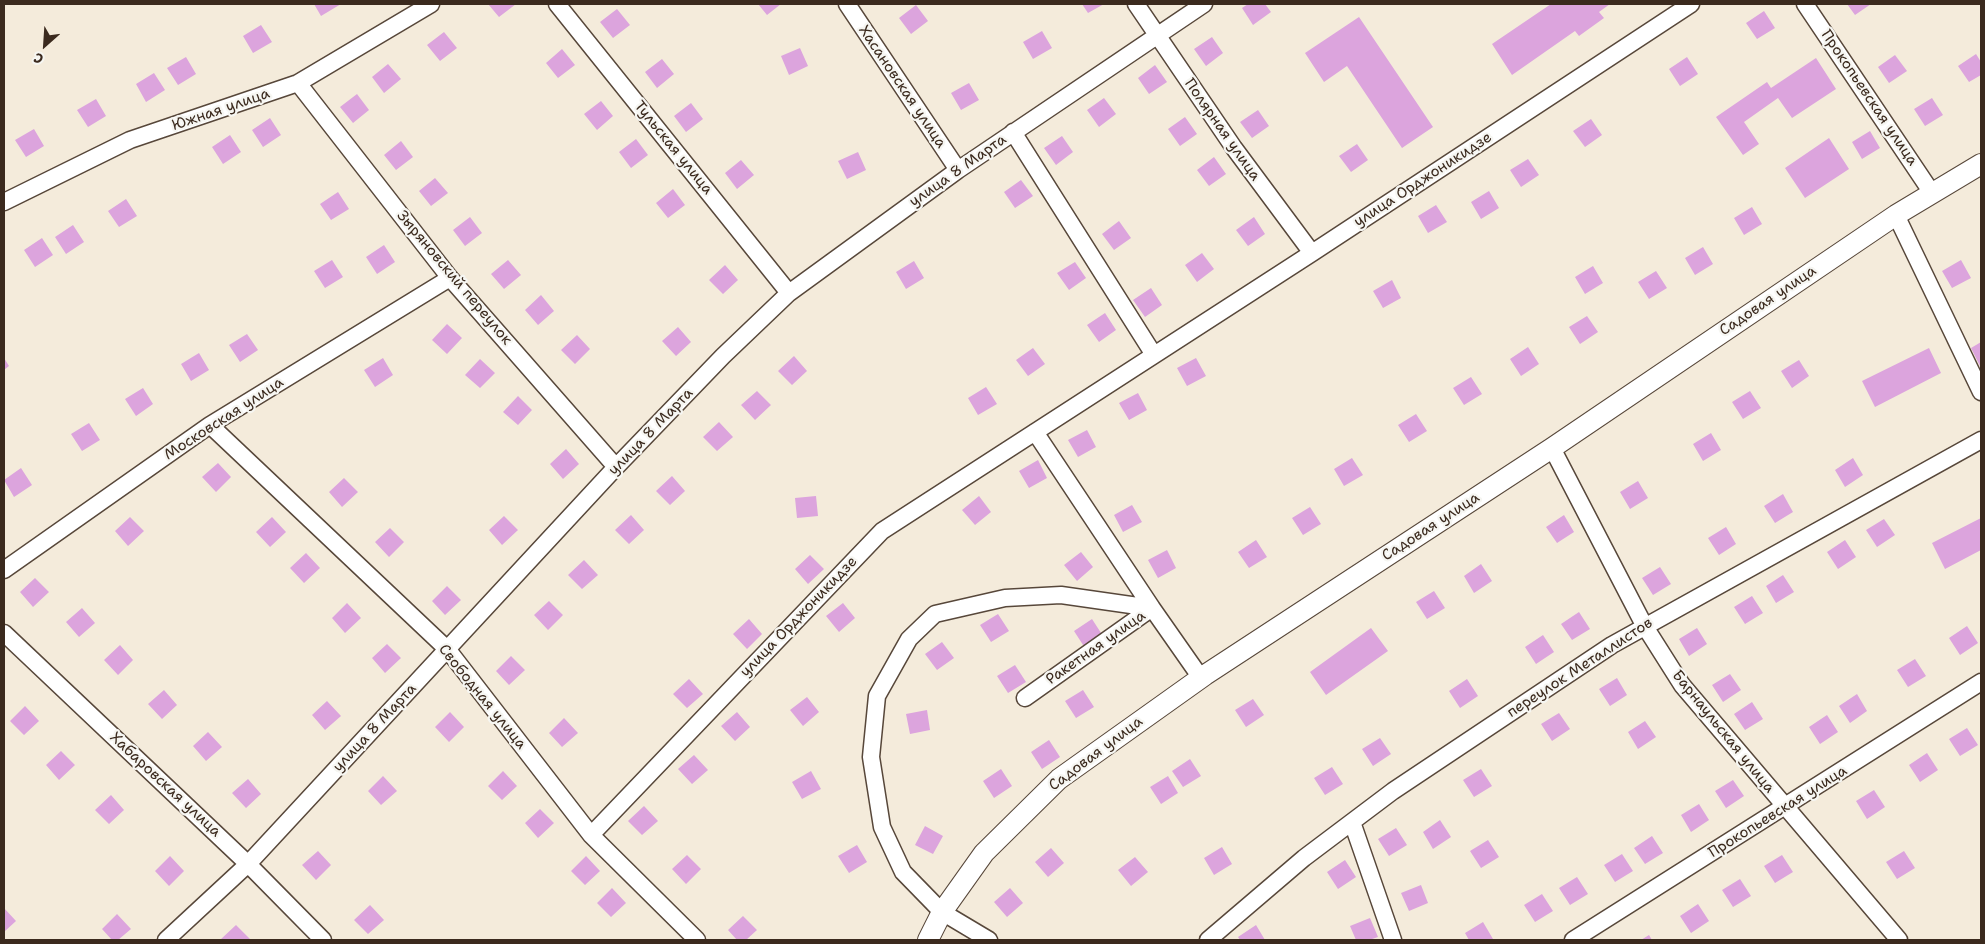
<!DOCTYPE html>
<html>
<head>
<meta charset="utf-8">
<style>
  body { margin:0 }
  #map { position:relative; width:1985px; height:944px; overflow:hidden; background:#f4ebdb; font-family:"Shantell Sans",sans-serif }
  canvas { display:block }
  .frame { position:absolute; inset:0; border:5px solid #3b2a1e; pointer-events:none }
  .north { position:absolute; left:20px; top:20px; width:50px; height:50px; -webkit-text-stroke:4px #f6f6f2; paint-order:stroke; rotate:206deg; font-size:14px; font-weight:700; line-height:20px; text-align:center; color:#3b2a1e }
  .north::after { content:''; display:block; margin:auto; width:18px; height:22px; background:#3b2a1e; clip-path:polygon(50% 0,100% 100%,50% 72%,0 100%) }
</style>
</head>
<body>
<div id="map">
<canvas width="1985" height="944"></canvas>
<div class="frame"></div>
<div class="north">С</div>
</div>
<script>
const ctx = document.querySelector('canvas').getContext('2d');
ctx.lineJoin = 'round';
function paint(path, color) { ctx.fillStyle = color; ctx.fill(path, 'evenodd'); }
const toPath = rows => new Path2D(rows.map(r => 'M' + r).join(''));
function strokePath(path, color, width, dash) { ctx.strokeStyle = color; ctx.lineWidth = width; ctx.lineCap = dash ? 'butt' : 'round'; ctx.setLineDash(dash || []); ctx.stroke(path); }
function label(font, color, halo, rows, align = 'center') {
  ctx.font = font + ' "Shantell Sans",sans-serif'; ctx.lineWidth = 4.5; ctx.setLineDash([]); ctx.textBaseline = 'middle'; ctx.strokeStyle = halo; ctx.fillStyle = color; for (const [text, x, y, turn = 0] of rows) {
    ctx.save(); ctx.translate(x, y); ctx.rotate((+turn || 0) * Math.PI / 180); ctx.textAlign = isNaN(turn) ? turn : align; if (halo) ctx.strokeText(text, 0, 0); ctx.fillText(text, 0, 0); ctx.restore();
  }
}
paint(toPath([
  [314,4,341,4,321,16],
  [488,4,516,4,499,17],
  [758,4,781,4,767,15],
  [1082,4,1104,4,1088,13],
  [1248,4,1265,4,1271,12,1253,25,1242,8],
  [1551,4,1610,4,1599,12,1604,18,1579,36,1575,31,1512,75,1492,44],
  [1847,4,1871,4,1855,15],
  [916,5,928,21,911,34,899,18],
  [617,9,630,25,613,38,600,22],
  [1764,11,1775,28,1757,39,1746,23],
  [1359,17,1433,127,1402,148,1347,66,1324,82,1305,53],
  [261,25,272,42,253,53,243,36],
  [1042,31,1052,48,1033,59,1023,42],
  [444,32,457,48,440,61,427,45],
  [1212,37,1223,53,1206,66,1194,49],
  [800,48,808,66,789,75,781,56],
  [562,49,575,65,558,78,546,63],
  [1976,54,1981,62,1981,75,1969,82,1958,66],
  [1895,55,1907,71,1889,83,1878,67],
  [186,57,196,74,178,85,167,68],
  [1687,57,1698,74,1680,86,1669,69],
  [1816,58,1836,89,1792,118,1778,98,1744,122,1759,144,1743,155,1716,117,1767,82,1771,88],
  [662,59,674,74,657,88,645,72],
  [388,64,401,79,384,93,372,77],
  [1155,65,1167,82,1149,94,1138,78],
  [154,73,165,90,146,102,136,84],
  [969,83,979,100,961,110,951,93],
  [357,94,369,110,353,123,340,107],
  [1104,98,1116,114,1099,127,1087,110],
  [1932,98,1943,115,1925,126,1914,109],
  [96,99,106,116,88,127,77,110],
  [601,101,613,116,597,130,584,114],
  [691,103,703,119,686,132,674,116],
  [1258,110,1269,126,1252,138,1240,122],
  [1185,117,1197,134,1180,146,1168,129],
  [270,118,281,135,263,147,252,130],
  [1591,119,1602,135,1585,147,1573,131],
  [34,129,44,146,26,157,15,140],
  [1870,131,1880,148,1862,159,1852,142],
  [230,135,241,152,223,164,212,147],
  [1062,136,1073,152,1056,165,1044,148],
  [1829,138,1849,169,1805,198,1785,168],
  [636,139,648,155,631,168,619,152],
  [401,141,413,157,396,170,384,155],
  [1357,144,1368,160,1351,172,1339,156],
  [858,152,866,170,847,179,838,161],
  [1214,157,1226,174,1209,186,1197,170],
  [1528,159,1539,175,1521,187,1510,170],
  [741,160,754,175,737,189,725,173],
  [435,178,448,193,431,206,419,191],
  [1021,180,1033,196,1015,208,1004,192],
  [673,189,685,205,668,218,656,203],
  [1489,191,1499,208,1481,219,1471,202],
  [338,192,349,209,331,220,320,204],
  [126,199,137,216,119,227,108,211],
  [1436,205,1447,222,1428,233,1418,216],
  [1752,207,1762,224,1744,235,1734,218],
  [470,217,482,233,465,246,453,230],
  [1254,217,1265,234,1248,246,1236,230],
  [1119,221,1131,238,1114,250,1102,234],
  [73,225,84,242,66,254,55,237],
  [42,238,53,255,35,267,24,250],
  [384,245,395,262,377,274,366,257],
  [1703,247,1713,264,1695,275,1685,258],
  [1202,253,1214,269,1197,282,1185,265],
  [332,260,343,277,325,288,314,271],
  [508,260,521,275,504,289,491,274],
  [1961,260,1971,278,1952,288,1942,271],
  [914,261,924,278,906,289,896,272],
  [1075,262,1086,278,1069,290,1057,273],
  [725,265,738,280,723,294,709,280],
  [1593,266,1603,283,1585,294,1575,277],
  [1656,271,1667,288,1649,299,1638,282],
  [1392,280,1401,298,1383,308,1373,291],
  [1151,288,1162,305,1145,317,1133,300],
  [541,295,554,311,538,325,525,310],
  [1105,313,1116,330,1099,342,1087,325],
  [1587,316,1598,332,1580,344,1569,327],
  [447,324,462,338,447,354,432,340],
  [678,327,691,342,676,356,662,341],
  [247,334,258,350,240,362,229,345],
  [577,335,590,349,575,364,561,350],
  [1981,342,1981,368,1971,348],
  [1528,347,1539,364,1521,376,1510,359],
  [1033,348,1045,364,1028,376,1016,360],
  [1929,348,1941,373,1875,407,1862,381],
  [199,353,209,370,191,381,181,364],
  [794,356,807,371,792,385,778,371],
  [4,358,9,366,4,370],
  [383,358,393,375,375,387,364,370],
  [1196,358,1206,376,1187,386,1177,368],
  [480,359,495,373,480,388,465,375],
  [1799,360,1809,376,1792,388,1781,371],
  [1471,377,1482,394,1464,405,1453,388],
  [986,387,997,404,978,415,968,398],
  [143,388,153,404,136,416,125,399],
  [757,391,771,405,755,420,741,405],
  [1750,391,1761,408,1743,419,1732,402],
  [1138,393,1147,410,1129,420,1119,403],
  [518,396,532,410,518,425,503,412],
  [1416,414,1427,431,1409,442,1398,425],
  [719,422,733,437,717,451,703,437],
  [89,423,100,440,82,451,71,434],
  [1087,430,1096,447,1078,457,1068,440],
  [1711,433,1721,450,1703,461,1693,444],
  [566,449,579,464,563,479,550,464],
  [1352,458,1363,475,1344,486,1334,469],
  [1853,458,1863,475,1845,487,1835,470],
  [1038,460,1047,478,1029,488,1019,471],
  [218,463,231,477,216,492,202,477],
  [21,468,32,485,14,497,4,480],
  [672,476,685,491,670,505,656,491],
  [344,478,358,492,342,507,329,492],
  [1638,481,1648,498,1630,509,1620,492],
  [1783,494,1793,512,1775,523,1764,506],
  [816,496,818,516,797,518,795,498],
  [979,496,991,512,975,525,962,510],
  [1132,505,1142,522,1123,532,1114,515],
  [1310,507,1321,524,1303,535,1292,518],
  [631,515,644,530,629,544,615,530],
  [1564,515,1574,532,1557,543,1546,527],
  [504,516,518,530,502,545,489,530],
  [130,517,144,531,128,546,115,531],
  [272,517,286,532,270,547,256,532],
  [1981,518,1981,550,1945,569,1932,543],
  [1884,519,1895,535,1877,547,1866,530],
  [1726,527,1736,544,1719,555,1708,538],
  [390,528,404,542,389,557,375,542],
  [1256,540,1267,557,1249,568,1238,552],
  [1845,540,1856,557,1838,569,1827,552],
  [1167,550,1176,568,1158,578,1148,560],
  [1081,552,1093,567,1077,581,1064,565],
  [306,553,320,568,304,583,290,568],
  [810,555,824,569,808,584,795,569],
  [584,560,598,575,582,589,568,575],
  [1481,564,1492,581,1474,593,1464,576],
  [1660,567,1671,584,1653,595,1642,578],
  [1783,575,1794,592,1776,603,1766,586],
  [35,578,49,592,33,607,20,592],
  [447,586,461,600,445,615,432,601],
  [1434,591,1445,608,1427,619,1416,602],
  [1752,596,1763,613,1745,624,1734,607],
  [549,601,563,615,548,630,534,615],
  [347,603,361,618,345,633,332,618],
  [843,603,855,618,839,632,826,616],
  [82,608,95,623,79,637,66,622],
  [1579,612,1590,629,1572,640,1561,624],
  [998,614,1009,631,991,642,980,625],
  [749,619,762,634,747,649,733,634],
  [1092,619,1103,636,1085,648,1074,631],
  [1967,626,1978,643,1960,655,1949,638],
  [1371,628,1388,651,1326,695,1310,672],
  [1697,628,1707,644,1689,656,1679,639],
  [1543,635,1554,652,1536,664,1525,647],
  [942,642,954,658,937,670,925,654],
  [387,644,401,658,385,673,372,658],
  [120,645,133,660,118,675,104,660],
  [511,656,525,670,509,685,496,671],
  [1915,659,1926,676,1908,687,1897,670],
  [1015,665,1026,682,1008,693,997,676],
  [1730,674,1741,690,1723,702,1712,685],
  [1617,678,1627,695,1610,706,1599,689],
  [689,679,703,694,687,708,673,694],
  [1467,679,1478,696,1460,708,1449,691],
  [164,690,177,705,162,719,148,704],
  [1083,690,1094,707,1076,718,1065,701],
  [1857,694,1867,711,1850,723,1839,706],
  [807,697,819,712,803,726,790,710],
  [1253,699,1264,715,1246,727,1235,710],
  [327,701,341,716,325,730,312,715],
  [1752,702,1763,719,1745,730,1734,714],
  [25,706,39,721,24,735,10,721],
  [927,710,930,730,910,734,906,714],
  [450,712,464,727,449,742,435,727],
  [737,712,750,727,735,741,721,726],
  [1559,713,1570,729,1552,741,1541,724],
  [1827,715,1838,732,1820,744,1809,727],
  [564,718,578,733,562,747,549,733],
  [1645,721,1656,737,1638,749,1628,732],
  [1967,728,1978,745,1960,756,1949,739],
  [208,732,222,747,206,761,193,746],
  [1380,738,1391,754,1373,766,1362,749],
  [1049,740,1060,757,1042,769,1031,752],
  [61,751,75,765,59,780,46,765],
  [1927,753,1938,770,1920,782,1909,765],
  [694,755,708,770,692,784,678,769],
  [1190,759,1201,776,1183,787,1172,771],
  [1332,767,1343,784,1325,795,1314,778],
  [1001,769,1012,786,994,798,983,781],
  [1481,769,1492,786,1474,797,1463,780],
  [503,771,517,786,502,800,488,786],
  [811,771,821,789,802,799,792,782],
  [383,776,397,791,381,805,368,791],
  [1168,776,1178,793,1161,804,1150,787],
  [248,779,261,794,246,808,232,793],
  [1733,780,1744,796,1726,808,1715,791],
  [1874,790,1885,807,1867,819,1856,801],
  [111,795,124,810,109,824,95,810],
  [1699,804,1709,820,1691,832,1681,815],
  [644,806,658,821,642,835,628,821],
  [540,809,554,823,538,838,525,823],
  [1440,820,1451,837,1433,849,1423,832],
  [925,826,943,836,933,854,915,845],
  [1396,828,1407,845,1389,856,1378,839],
  [1652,836,1663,853,1645,864,1634,848],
  [1488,840,1499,857,1481,868,1470,851],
  [857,845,867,862,849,873,838,856],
  [1222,847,1232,864,1214,875,1204,858],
  [1051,848,1064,863,1048,877,1035,862],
  [318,851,331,865,316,880,302,865],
  [1904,851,1915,868,1897,879,1886,862],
  [1622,854,1633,871,1615,882,1604,865],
  [687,855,701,869,686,884,672,869],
  [1782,855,1793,872,1775,883,1764,866],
  [170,856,184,871,169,886,155,871],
  [586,856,600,871,585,885,571,871],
  [1135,857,1148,872,1131,886,1118,870],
  [1345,860,1356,877,1338,889,1327,872],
  [1577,877,1588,894,1570,905,1559,888],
  [1740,879,1751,896,1733,907,1722,890],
  [1421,885,1428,903,1409,911,1401,893],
  [612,888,626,903,611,917,597,903],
  [1010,888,1023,903,1007,917,994,902],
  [1542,894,1553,911,1535,922,1524,905],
  [1698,904,1709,921,1691,933,1680,916],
  [370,905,384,920,368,934,354,920],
  [4,908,16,921,4,932],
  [117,914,131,929,118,940,112,940,102,929],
  [743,916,757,930,746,940,737,940,728,930],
  [1370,918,1378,937,1369,940,1356,940,1350,926],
  [1483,922,1493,939,1469,940,1465,933],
  [236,925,251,940,220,940],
  [1256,925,1265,940,1240,940,1238,937],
  [1649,935,1652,940,1641,940]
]), '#dca4dd');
const minor = toPath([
  [557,4,789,293],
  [847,4,958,170],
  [1136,4,1234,148,1312,253],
  [1805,4,1932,193],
  [298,83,450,278,616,467],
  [1013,132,1154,355],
  [4,202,130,140,298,83,431,4],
  [1896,215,1981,392],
  [210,425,448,650,591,835,697,940],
  [1035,432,1152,608,1201,678],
  [1552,448,1644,625,1682,685,1899,940],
  [4,570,210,425,450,278],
  [4,633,248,864,323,940],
  [1025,698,1152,608],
  [1352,822,1393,940],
  [591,835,882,531,1312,253,1691,4],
  [166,940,248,864,616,467,723,356,789,293,958,170,1204,4],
  [989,940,942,912,903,872,882,827,871,757,877,696,909,639,935,614,1005,598,1061,595,1152,608],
  [1208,940,1304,858,1393,791,1612,645,1981,440],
  [1573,940,1981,682]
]);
const tertiary = toPath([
  [928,940,942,912,984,853,1059,779,1205,675,1552,448,1896,215,1981,164]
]);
strokePath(minor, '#57473a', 19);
strokePath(tertiary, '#57473a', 22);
strokePath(minor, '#fff', 16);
strokePath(tertiary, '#fff', 20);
label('15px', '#3b2a1e', '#f6f6f2', [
  ["Хасановская улица",902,87,56],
  ["Прокопьевская улица",1869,98,56],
  ["Южная улица",221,110,-19],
  ["Полярная улица",1222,130,55],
  ["Тульская улица",673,148,51],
  ["улица 8 Марта",958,171,-35],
  ["улица Орджоникидзе",1423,180,-33],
  ["Зыряновский переулок",454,278,50],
  ["Садовая улица",1768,301,-34],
  ["Московская улица",224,419,-33],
  ["улица 8 Марта",651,432,-46],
  ["Садовая улица",1431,527,-33],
  ["улица Орджоникидзе",799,617,-46],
  ["Ракетная улица",1096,648,-35],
  ["переулок Металлистов",1580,668,-33],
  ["Свободная улица",482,697,51],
  ["улица 8 Марта",375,728,-47],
  ["Барнаульская улица",1723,732,51],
  ["Садовая улица",1096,754,-37],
  ["Хабаровская улица",165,785,43],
  ["Прокопьевская улица",1778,812,-32]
]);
</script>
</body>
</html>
